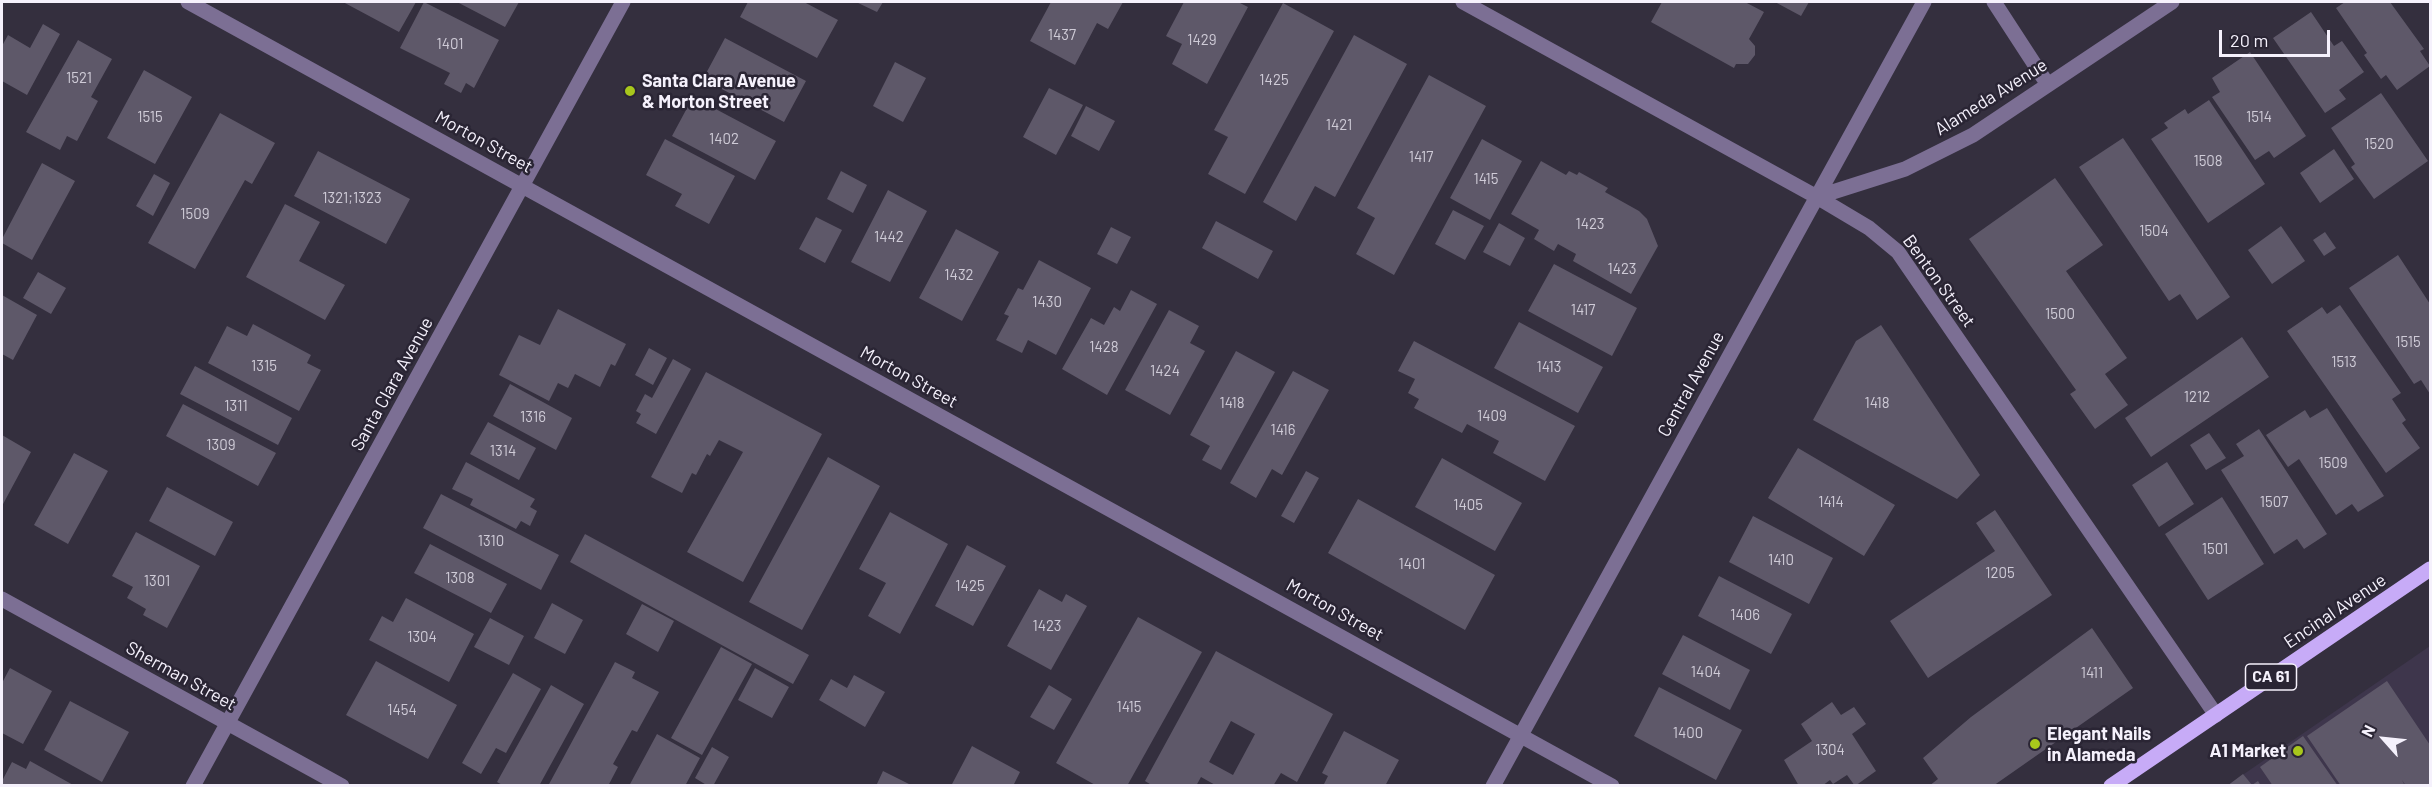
<!DOCTYPE html>
<html>
<head>
<meta charset="utf-8">
<style>
  body { margin:0 }
  #map { position:relative; width:2432px; height:787px; overflow:hidden; background:#342f3e; font-family:Barlow,sans-serif }
  canvas { display:block }
  .frame { position:absolute; inset:0; border:3px solid #f5f1fc; pointer-events:none }
  .north { position:absolute; left:2354px; top:709px; width:60px; height:60px; -webkit-text-stroke:4px #2a2534; paint-order:stroke; rotate:297deg; font-size:16px; font-weight:700; line-height:24px; text-align:center; color:#f5f1fc }
  .north::after { content:''; display:block; margin:auto; width:21px; height:27px; background:#f5f1fc; clip-path:polygon(50% 0,100% 100%,50% 72%,0 100%) }
  .scale { position:absolute; left:2219px; top:30px; width:111px; height:27px; box-sizing:border-box; border:3px solid #f5f1fc; border-top:0; padding-left:8px; font-size:18px; line-height:21px; white-space:nowrap; color:#f5f1fc; -webkit-text-stroke:4px #2a2534; paint-order:stroke }
</style>
</head>
<body>
<div id="map">
<canvas width="2432" height="787"></canvas>
<div class="frame"></div>
<div class="north">N</div>
<div class="scale">20 m</div>
</div>
<script>
const ctx = document.querySelector('canvas').getContext('2d');
ctx.lineJoin = 'round';
function paint(path, color) { ctx.fillStyle = color; ctx.fill(path, 'evenodd'); }
const toPath = rows => new Path2D(rows.map(r => 'M' + r).join(''));
function strokePath(path, color, width, dash) { ctx.strokeStyle = color; ctx.lineWidth = width; ctx.lineCap = dash ? 'butt' : 'round'; ctx.setLineDash(dash || []); ctx.stroke(path); }
function label(font, color, halo, rows, align = 'center') {
  ctx.font = font + ' Barlow,sans-serif'; ctx.lineWidth = 5; ctx.setLineDash([]); ctx.textBaseline = 'middle'; ctx.strokeStyle = halo; ctx.fillStyle = color; for (const [text, x, y, turn = 0] of rows) {
    ctx.save(); ctx.translate(x, y); ctx.rotate((+turn || 0) * Math.PI / 180); ctx.textAlign = isNaN(turn) ? turn : align; if (halo) ctx.strokeText(text, 0, 0); ctx.fillText(text, 0, 0); ctx.restore();
  }
}
paint(toPath([
  [2430,646,2430,785,2228,785]
]), '#3e364c');
paint(toPath([
  [343,2,416,2,399,32],
  [424,2,499,40,474,88,466,83,461,93,444,84,450,73,400,48],
  [457,2,519,2,505,27],
  [748,2,804,2,838,20,817,58,740,17],
  [856,2,883,2,877,12],
  [1051,2,1123,2,1108,29,1097,23,1075,65,1030,41],
  [1184,2,1238,2,1248,7,1207,84,1172,64,1182,44,1166,36],
  [1662,2,1745,2,1764,12,1749,39,1755,46,1755,55,1748,64,1736,64,1734,68,1651,22],
  [1775,2,1809,2,1801,16],
  [2345,2,2390,2,2424,49,2420,51,2430,66,2397,90,2386,75,2381,79,2364,55,2367,53,2336,8],
  [1283,3,1334,31,1245,194,1208,174,1228,137,1214,130],
  [2311,12,2334,46,2342,41,2364,72,2339,90,2346,99,2325,113,2273,38],
  [43,24,60,34,27,95,2,81,2,46,8,35,30,48],
  [1354,35,1407,64,1335,197,1315,186,1296,221,1263,202],
  [725,38,806,81,784,122,703,79],
  [78,40,112,59,91,97,98,101,77,141,67,136,60,150,26,132],
  [2250,52,2306,136,2274,158,2269,151,2255,160,2212,97,2220,92,2212,78],
  [895,62,926,78,903,122,873,106],
  [144,70,192,97,155,164,107,138],
  [1429,75,1486,106,1394,275,1356,254,1375,218,1357,208],
  [1049,88,1083,105,1056,155,1023,137],
  [2381,93,2428,161,2374,199,2351,167,2355,164,2331,128],
  [693,97,776,141,755,180,672,136],
  [2209,100,2265,184,2208,223,2151,139,2168,128,2164,123,2185,109,2188,114],
  [1086,106,1115,121,1099,151,1071,136],
  [220,113,275,143,252,184,245,180,195,269,148,243],
  [2123,138,2230,297,2197,320,2180,294,2169,301,2079,167],
  [665,139,735,176,709,224,675,206,682,194,646,175],
  [1482,139,1522,161,1490,220,1450,198],
  [2334,149,2354,179,2320,203,2300,173],
  [318,151,410,199,386,244,294,196],
  [1541,161,1566,175,1569,171,1577,175,1579,172,1608,188,1605,192,1639,211,1647,219,1658,246,1631,294,1573,261,1576,254,1558,244,1554,251,1534,239,1539,230,1511,214],
  [42,163,75,181,32,260,2,243,2,239],
  [841,171,867,185,853,213,827,199],
  [154,174,170,183,153,216,136,206],
  [2055,178,2103,245,2066,271,2127,358,2105,374,2128,405,2095,429,2070,394,2076,390,1969,239],
  [888,190,927,211,890,282,851,262],
  [285,204,320,222,299,261,345,285,325,320,246,277],
  [1453,210,1484,226,1465,260,1435,244],
  [816,217,842,230,825,263,799,249],
  [1216,221,1273,251,1258,279,1202,248],
  [1499,223,1525,238,1510,266,1483,252],
  [2281,226,2305,261,2272,284,2248,250],
  [1111,227,1131,237,1117,264,1097,254],
  [956,229,999,252,962,321,919,298],
  [2325,232,2336,248,2324,256,2313,240],
  [2398,255,2430,304,2430,394,2421,380,2414,384,2349,288],
  [1039,260,1091,288,1056,355,1028,340,1022,353,996,340,1009,316,1004,314,1018,288,1023,290],
  [1554,264,1637,308,1612,356,1528,311],
  [38,272,66,288,51,314,23,298],
  [1131,290,1157,304,1107,395,1062,369,1091,318,1104,325,1114,307,1120,311],
  [2,295,37,315,13,360,2,354],
  [2340,305,2401,393,2392,399,2406,420,2402,423,2420,448,2386,473,2287,331,2322,307,2327,314],
  [558,309,626,344,615,366,611,364,600,387,575,374,568,388,558,383,549,401,499,375,519,335,540,345],
  [1169,310,1199,326,1190,343,1205,351,1170,415,1125,390],
  [1519,322,1603,367,1578,413,1494,368],
  [253,324,311,355,307,363,321,370,299,411,208,363,227,326,247,336],
  [1881,325,1980,475,1957,499,1813,420,1856,341],
  [2242,337,2269,377,2151,457,2125,418],
  [1414,341,1575,426,1545,481,1493,453,1499,441,1467,424,1462,433,1414,408,1419,399,1408,393,1415,379,1398,371],
  [649,348,667,358,653,385,635,375],
  [1236,351,1275,372,1221,470,1202,460,1210,446,1190,435],
  [673,359,691,369,656,434,636,423,641,414,636,411,645,394,652,398],
  [195,366,292,418,278,445,180,394],
  [1293,371,1329,390,1282,475,1272,469,1256,498,1230,483],
  [706,372,822,434,743,582,687,552,743,452,719,440,710,456,707,454,696,475,692,473,682,493,651,477],
  [510,384,572,418,556,450,493,416],
  [183,404,276,453,258,486,166,436],
  [2327,408,2384,496,2358,512,2352,504,2336,515,2299,459,2288,467,2266,435,2305,410,2310,418],
  [488,422,536,448,519,480,470,454],
  [2259,429,2327,534,2304,549,2297,539,2274,554,2221,470,2244,456,2236,444],
  [2209,433,2226,458,2206,470,2190,445],
  [2,435,31,452,2,506],
  [1798,448,1895,505,1864,556,1768,498],
  [74,453,108,471,68,544,34,525],
  [828,457,880,486,802,630,749,602],
  [1442,458,1522,503,1495,551,1415,507],
  [466,462,535,499,530,507,537,511,530,526,521,521,516,529,470,505,473,499,452,489],
  [2167,462,2194,504,2159,527,2132,485],
  [1306,471,1319,478,1294,523,1281,516],
  [167,487,233,522,215,556,149,521],
  [441,494,559,555,541,590,423,528],
  [2222,497,2264,564,2208,600,2165,534],
  [1358,499,1495,575,1465,630,1328,553],
  [1995,510,2052,595,1928,678,1890,621,1995,551,1976,523],
  [890,512,948,544,900,634,868,616,886,583,859,569],
  [1753,516,1833,558,1809,604,1729,562],
  [136,532,200,566,167,628,143,615,146,609,127,598,133,587,112,576],
  [585,534,809,655,793,684,570,562],
  [430,544,507,584,491,613,414,573],
  [967,545,1006,566,973,626,935,606],
  [1719,576,1792,614,1771,654,1698,616],
  [1039,589,1062,602,1066,594,1087,606,1051,670,1007,646],
  [406,598,474,634,449,682,369,640,382,616,393,622],
  [552,603,583,620,565,654,534,638],
  [642,604,674,621,658,652,626,634],
  [1138,617,1202,652,1127,786,1097,786,1056,763],
  [490,618,524,636,509,665,474,647],
  [2092,628,2133,688,1993,786,1929,786,1938,779,1923,758,1971,717],
  [1683,635,1750,670,1730,710,1662,674],
  [721,647,752,664,702,755,671,738],
  [1216,651,1333,714,1297,782,1281,773,1273,786,1217,786,1201,777,1196,786,1153,786,1145,781],
  [1231,721,1255,734,1233,775,1209,762],
  [376,661,457,705,428,759,346,715],
  [615,662,635,672,632,678,659,692,637,732,632,730,613,764,618,767,608,786,548,786],
  [10,668,52,691,23,744,2,733,2,683],
  [755,668,789,687,772,718,738,700],
  [513,673,541,689,506,753,496,748,481,774,462,763],
  [854,675,885,692,865,727,819,700,831,679,847,688],
  [2387,681,2430,745,2430,786,2406,786,2402,780,2405,786,2341,786,2307,736],
  [551,685,584,704,539,786,504,786,497,782],
  [1049,685,1072,699,1054,730,1030,717],
  [1659,687,1742,730,1716,780,1634,736],
  [70,701,129,732,102,782,44,750],
  [1832,702,1841,715,1854,707,1866,724,1852,734,1876,771,1855,786,1847,775,1833,784,1830,780,1822,786,1799,786,1784,760,1812,741,1801,724],
  [1344,731,1399,760,1385,786,1323,786,1328,776,1322,773],
  [657,734,700,758,685,786,629,786],
  [2303,736,2338,786,2273,786,2260,767],
  [972,746,1020,772,1013,786,951,786],
  [712,747,729,757,713,786,708,786,695,778],
  [30,761,75,786,2,786,2,781,12,762,26,769],
  [883,771,913,786,876,786],
  [2243,774,2252,785,2258,781,2261,786,2227,786]
]), '#5e5869');
strokePath(toPath([
  [188,2,1612,786],
  [1463,2,1817,197,1869,228,1898,252,2216,715],
  [1994,2,2048,85],
  [1817,197,1905,169,1973,135,2172,2],
  [2,599,342,786],
  [193,786,623,2],
  [1493,786,1924,2]
]), '#7c6f94', 15);
strokePath(toPath([
  [2111,786,2430,569]
]), '#c7abf7', 15);
for (const [x, y, r, color] of [
  [630,91,6,"#a8c71c"],
  [2035,744,6,"#a8c71c"],
  [2298,751,6,"#a8c71c"]
]) { const dot = new Path2D(); dot.arc(x, y, r, 0, 2 * Math.PI); ctx.fillStyle = color; ctx.fill(dot); strokePath(dot, '#2a2534', 2); }
label('15px', '#cfcbd7', null, [
  ["1437",1062,35],
  ["1429",1202,40],
  ["1401",450,44],
  ["1521",79,78],
  ["1425",1274,80],
  ["1515",150,117],
  ["1514",2259,117],
  ["1421",1339,125],
  ["1402",724,139],
  ["1520",2379,144],
  ["1417",1421,157],
  ["1508",2208,161],
  ["1415",1486,179],
  ["1321;1323",352,198],
  ["1509",195,214],
  ["1423",1590,224],
  ["1504",2154,231],
  ["1442",889,237],
  ["1423",1622,269],
  ["1432",959,275],
  ["1430",1047,302],
  ["1417",1583,310],
  ["1500",2060,314],
  ["1515",2408,342],
  ["1428",1104,347],
  ["1513",2344,362],
  ["1315",264,366],
  ["1413",1549,367],
  ["1424",1165,371],
  ["1212",2197,397],
  ["1418",1232,403],
  ["1418",1877,403],
  ["1311",236,406],
  ["1409",1492,416],
  ["1316",533,417],
  ["1416",1283,430],
  ["1309",221,445],
  ["1314",503,451],
  ["1509",2333,463],
  ["1414",1831,502],
  ["1507",2274,502],
  ["1405",1468,505],
  ["1310",491,541],
  ["1501",2215,549],
  ["1410",1781,560],
  ["1401",1412,564],
  ["1205",2000,573],
  ["1308",460,578],
  ["1301",157,581],
  ["1425",970,586],
  ["1406",1745,615],
  ["1423",1047,626],
  ["1304",422,637],
  ["1404",1706,672],
  ["1411",2092,673],
  ["1415",1129,707],
  ["1454",402,710],
  ["1400",1688,733],
  ["1304",1830,750]
]);
for (const [x, y, w] of [
  [2271,677,51]
]) { const box = new Path2D(); box.roundRect(x - w / 2, y - 13, w, 26, 4.5); ctx.fillStyle = '#2a2534'; ctx.fill(box); strokePath(box, '#f5f1fc', 1.5); }
label('bold 16px', '#f5f1fc', null, [
  ["CA 61",2271,677]
]);
label('bold 18px', '#f5f1fc', '#2a2534', [
  ["Santa Clara Avenue",642,81],
  ["& Morton Street",642,102],
  ["Elegant Nails",2047,734],
  ["in Alameda",2047,755],
  ["A1 Market",2286,751,"right"]
], 'left');
label('18px', '#f5f1fc', '#2a2534', [
  ["Alameda Avenue",1991,97,-32],
  ["Morton Street",484,142,29],
  ["Benton Street",1939,281,54],
  ["Morton Street",909,377,29],
  ["Santa Clara Avenue",392,384,-61],
  ["Central Avenue",1691,384,-61],
  ["Morton Street",1335,610,29],
  ["Encinal Avenue",2335,611,-34],
  ["Sherman Street",181,676,29]
]);
</script>
</body>
</html>
